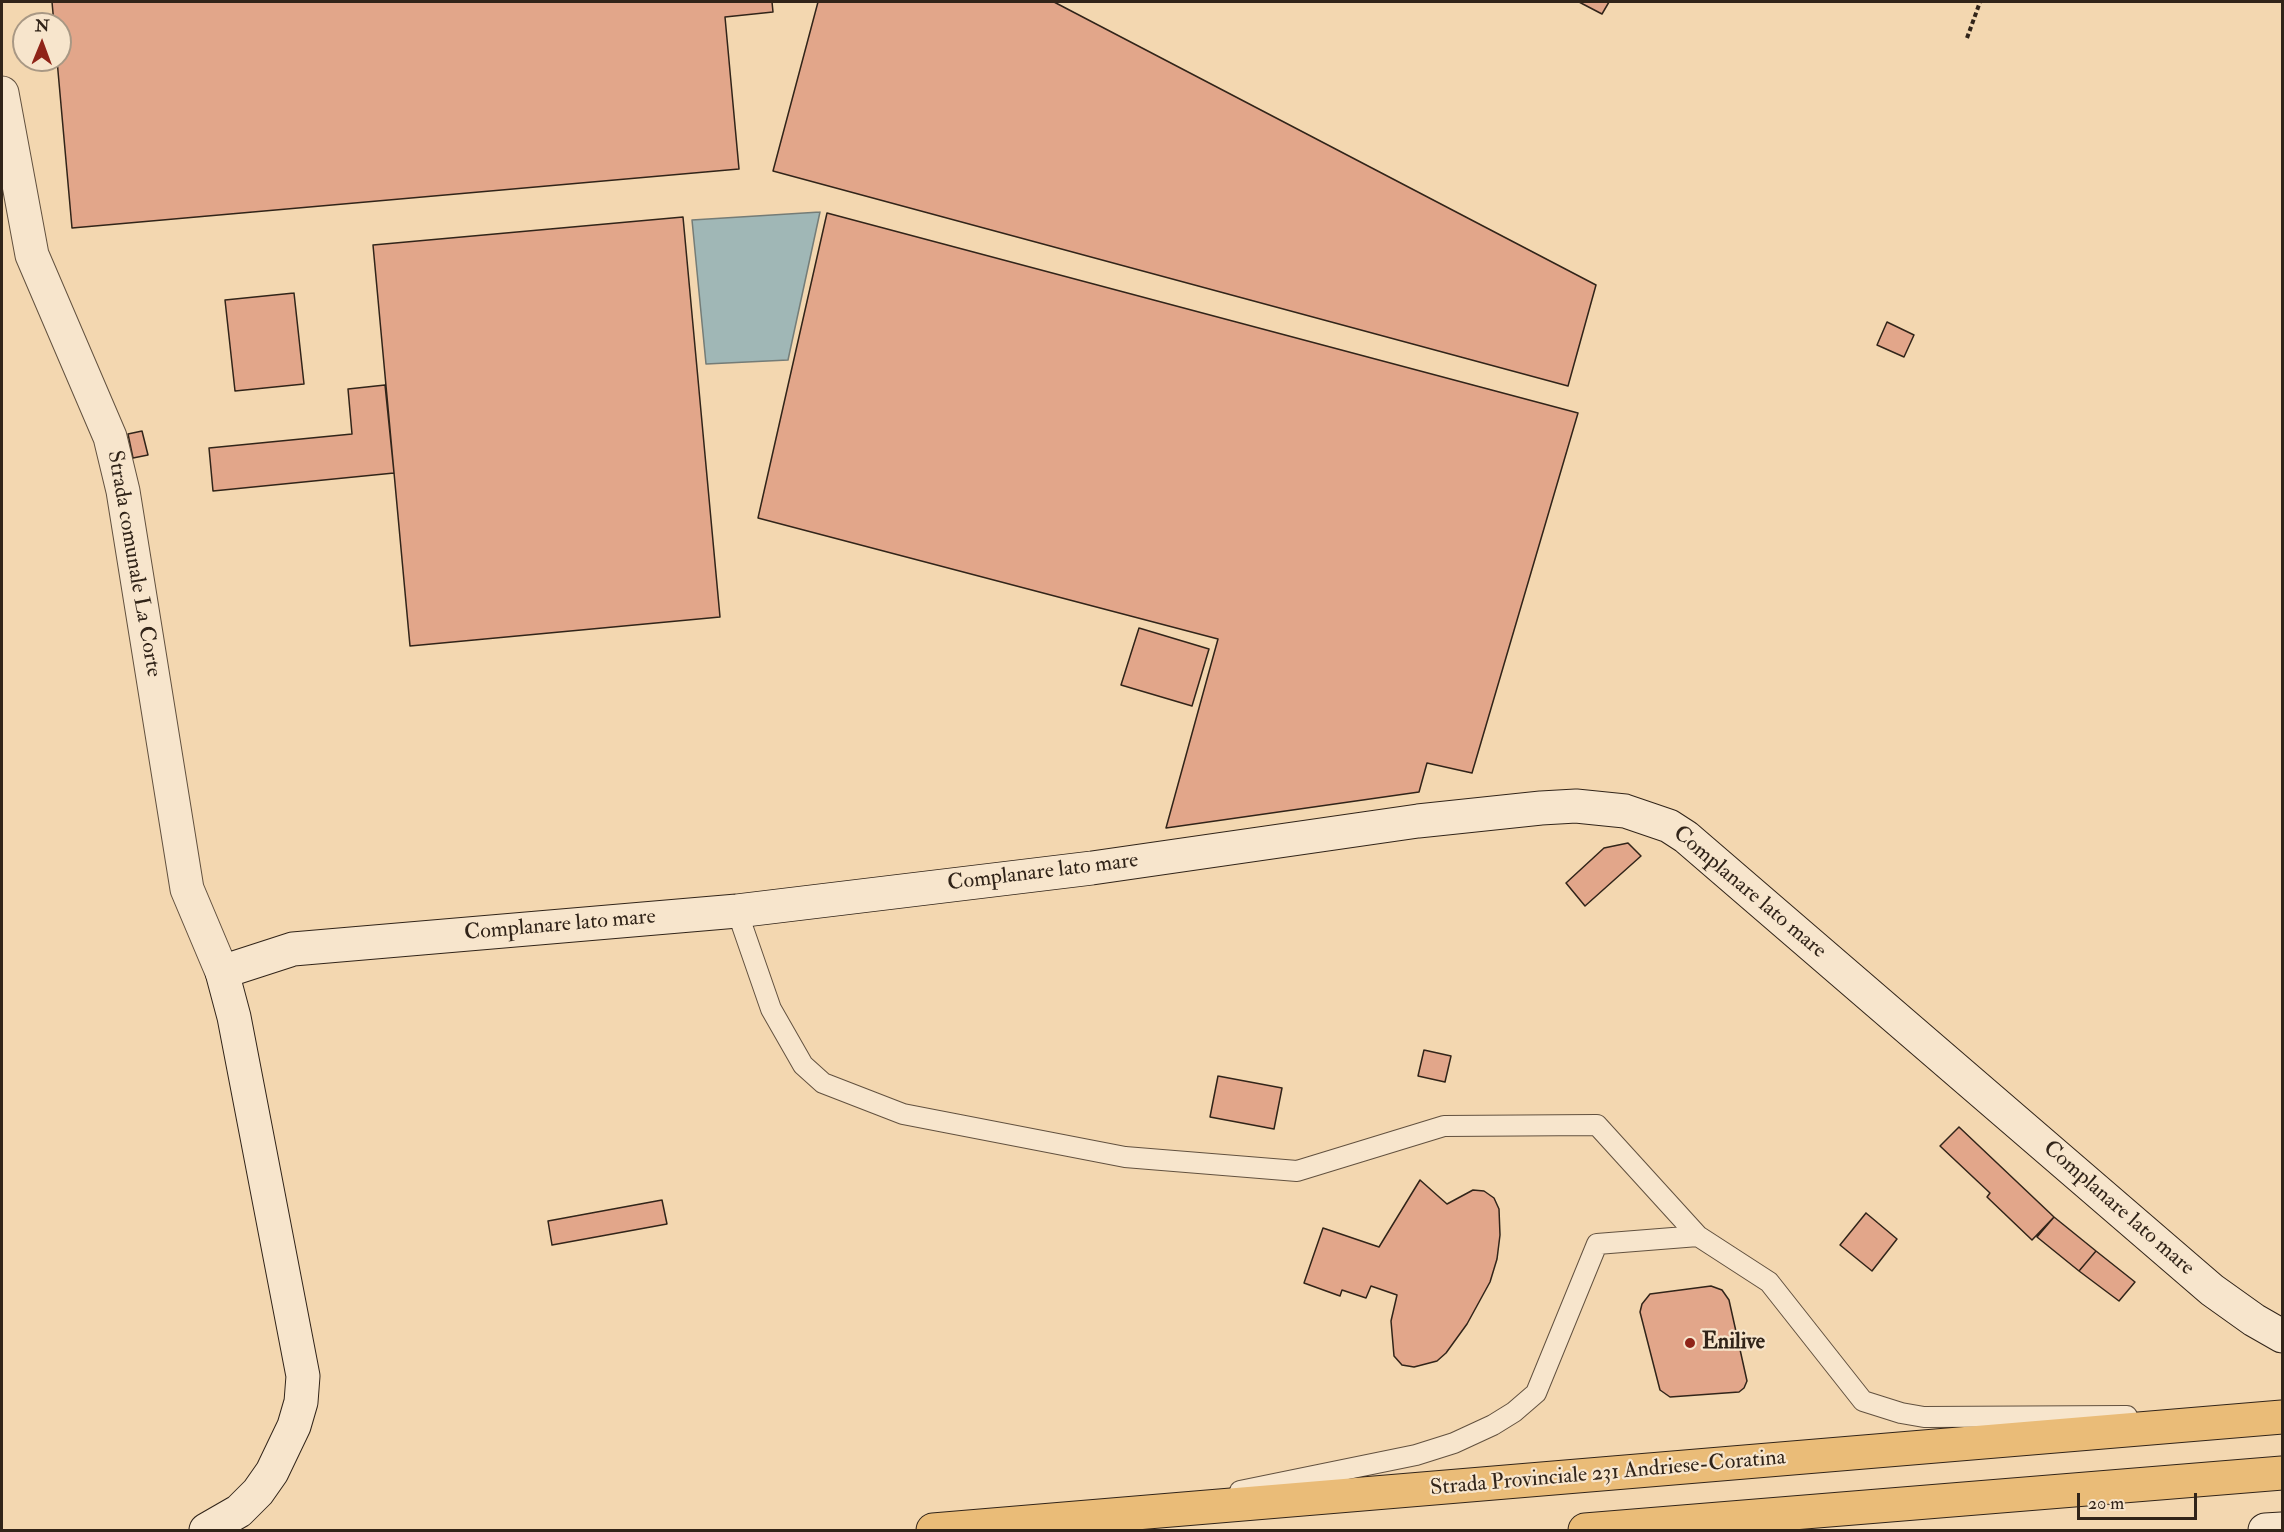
<!DOCTYPE html>
<html>
<head>
<meta charset="utf-8">
<style>
  body { margin:0 }
  #map { position:relative; width:2284px; height:1532px; overflow:hidden; background:#f3d7b0; font-family:"IM FELL Double Pica",serif }
  canvas { display:block }
  .frame { position:absolute; inset:0; border:3px solid #312419; pointer-events:none }
  .north { position:absolute; left:12px; top:12px; width:60px; height:60px; box-sizing:border-box; background:#f7e5cc; border:2px solid #a89884; border-radius:50%; rotate:1deg; font-size:16px; font-weight:700; line-height:24px; text-align:center; color:#312419 }
  .north::after { content:''; display:block; margin:auto; width:21px; height:27px; background:#8f2418; clip-path:polygon(50% 0,100% 100%,50% 72%,0 100%) }
  .scale { position:absolute; left:2077px; top:1493px; width:120px; height:27px; box-sizing:border-box; border:3px solid #312419; border-top:0; padding-left:8px; font-size:18px; line-height:21px; white-space:nowrap; color:#312419; -webkit-text-stroke:4px #f7e5cc; paint-order:stroke }
</style>
</head>
<body>
<div id="map">
<canvas width="2284" height="1532"></canvas>
<div class="frame"></div>
<div class="north">N</div>
<div class="scale">20 m</div>
</div>
<script>
const ctx = document.querySelector('canvas').getContext('2d');
ctx.lineJoin = 'round';
function paint(path, color) { ctx.fillStyle = color; ctx.fill(path, 'evenodd'); }
const toPath = rows => new Path2D(rows.map(r => 'M' + r).join(''));
function strokePath(path, color, width, dash) { ctx.strokeStyle = color; ctx.lineWidth = width; ctx.lineCap = dash ? 'butt' : 'round'; ctx.setLineDash(dash || []); ctx.stroke(path); }
function label(font, color, halo, rows, align = 'center') {
  ctx.font = font + ' "IM FELL Double Pica",serif'; ctx.lineWidth = 4.5; ctx.setLineDash([]); ctx.textBaseline = 'middle'; ctx.strokeStyle = halo; ctx.fillStyle = color; for (const [text, x, y, turn = 0] of rows) {
    ctx.save(); ctx.translate(x, y); ctx.rotate((+turn || 0) * Math.PI / 180); ctx.textAlign = isNaN(turn) ? turn : align; if (halo) ctx.strokeText(text, 0, 0); ctx.fillText(text, 0, 0); ctx.restore();
  }
}
const water = toPath([
  [820,212,788,360,706,364,692,220,820,212]
]);
paint(water, '#a0b7b6');
strokePath(water, '#747c77', 1.5);
const building = toPath([
  [52,2,772,2,773,12,725,17,739,169,72,228,57,60,60,60,60,24,54,24,52,2],
  [818,2,1054,2,1596,285,1568,386,773,171,818,2],
  [1579,2,1609,2,1602,14,1579,2],
  [827,213,1578,413,1472,773,1427,763,1419,792,1166,828,1218,639,758,518,827,213],
  [683,217,720,617,410,646,373,245,683,217],
  [294,293,304,384,235,391,225,300,294,293],
  [1887,322,1914,335,1904,357,1877,345,1887,322],
  [385,385,394,473,213,491,209,448,352,434,348,389,385,385],
  [142,431,148,455,133,458,128,434,142,431],
  [1139,628,1209,649,1192,706,1121,685,1139,628],
  [1628,843,1641,856,1585,906,1566,883,1604,848,1628,843],
  [1424,1050,1451,1056,1445,1082,1418,1076,1424,1050],
  [1218,1076,1282,1088,1274,1129,1210,1117,1218,1076],
  [1959,1127,2054,1217,2032,1240,1987,1197,1990,1193,1940,1146,1959,1127],
  [1420,1180,1447,1204,1473,1190,1484,1191,1494,1198,1499,1209,1500,1235,1497,1259,1490,1282,1467,1324,1446,1353,1437,1361,1414,1367,1402,1365,1394,1356,1391,1321,1397,1295,1371,1286,1366,1298,1342,1290,1340,1296,1304,1283,1323,1228,1379,1247,1420,1180],
  [662,1200,667,1224,552,1245,548,1221,662,1200],
  [1866,1213,1897,1239,1872,1271,1840,1245,1866,1213],
  [2054,1217,2096,1251,2079,1271,2037,1237,2054,1217],
  [2096,1251,2135,1282,2119,1301,2079,1271,2096,1251],
  [1711,1286,1722,1290,1729,1300,1747,1381,1744,1388,1739,1392,1670,1397,1660,1390,1640,1312,1642,1304,1650,1294,1711,1286]
]);
paint(building, '#e2a68a');
strokePath(building, '#312419', 1.5);
const lane = toPath([
  [737,911,771,1009,803,1065,823,1083,903,1114,1125,1157,1297,1171,1444,1126,1597,1125,1698,1236],
  [1240,1491,1416,1455,1454,1443,1493,1425,1514,1412,1536,1393,1597,1244,1698,1236,1769,1282,1863,1401,1901,1413,1924,1417,2127,1416]
]);
const street = toPath([
  [2,93,32,255,110,437,123,491,187,889,222,972]
]);
const secondary = toPath([
  [206,1530,239,1511,258,1492,272,1472,294,1426,301,1402,303,1376,234,1017,222,972,293,949,737,911,1092,868,1418,821,1541,808,1576,806,1625,811,1669,826,1686,837,2212,1290,2254,1320,2282,1336],
  [2265,1530,2282,1529]
]);
const highway = toPath([
  [933,1530,2282,1417],
  [1585,1530,2282,1473]
]);
strokePath(lane, '#62513f', 22);
strokePath(street, '#62513f', 35);
strokePath(secondary, '#312419', 35);
strokePath(highway, '#312419', 35);
strokePath(toPath([
  [1967,38,1980,2]
]), '#312419', 4, [4.5, 3]);
strokePath(lane, '#f7e5cc', 20);
strokePath(street, '#f7e5cc', 33);
strokePath(secondary, '#f7e5cc', 33);
strokePath(highway, '#eabc78', 33);
for (const [x, y, r, color] of [
  [1690,1343,6,"#8f2418"]
]) { const dot = new Path2D(); dot.arc(x, y, r, 0, 2 * Math.PI); ctx.fillStyle = color; ctx.fill(dot); strokePath(dot, '#f7e5cc', 2); }
label('22px', '#312419', '#f7e5cc', [
  ["Strada comunale La Corte",133,564,80],
  ["Complanare lato mare",1043,873,-7],
  ["Complanare lato mare",1749,893,40],
  ["Complanare lato mare",560,926,-5],
  ["Complanare lato mare",2118,1209,41],
  ["Strada Provinciale 231 Andriese-Coratina",1608,1474,-5]
]);
label('bold 22px', '#312419', '#f7e5cc', [
  ["Enilive",1702,1343]
], 'left');
</script>
</body>
</html>
